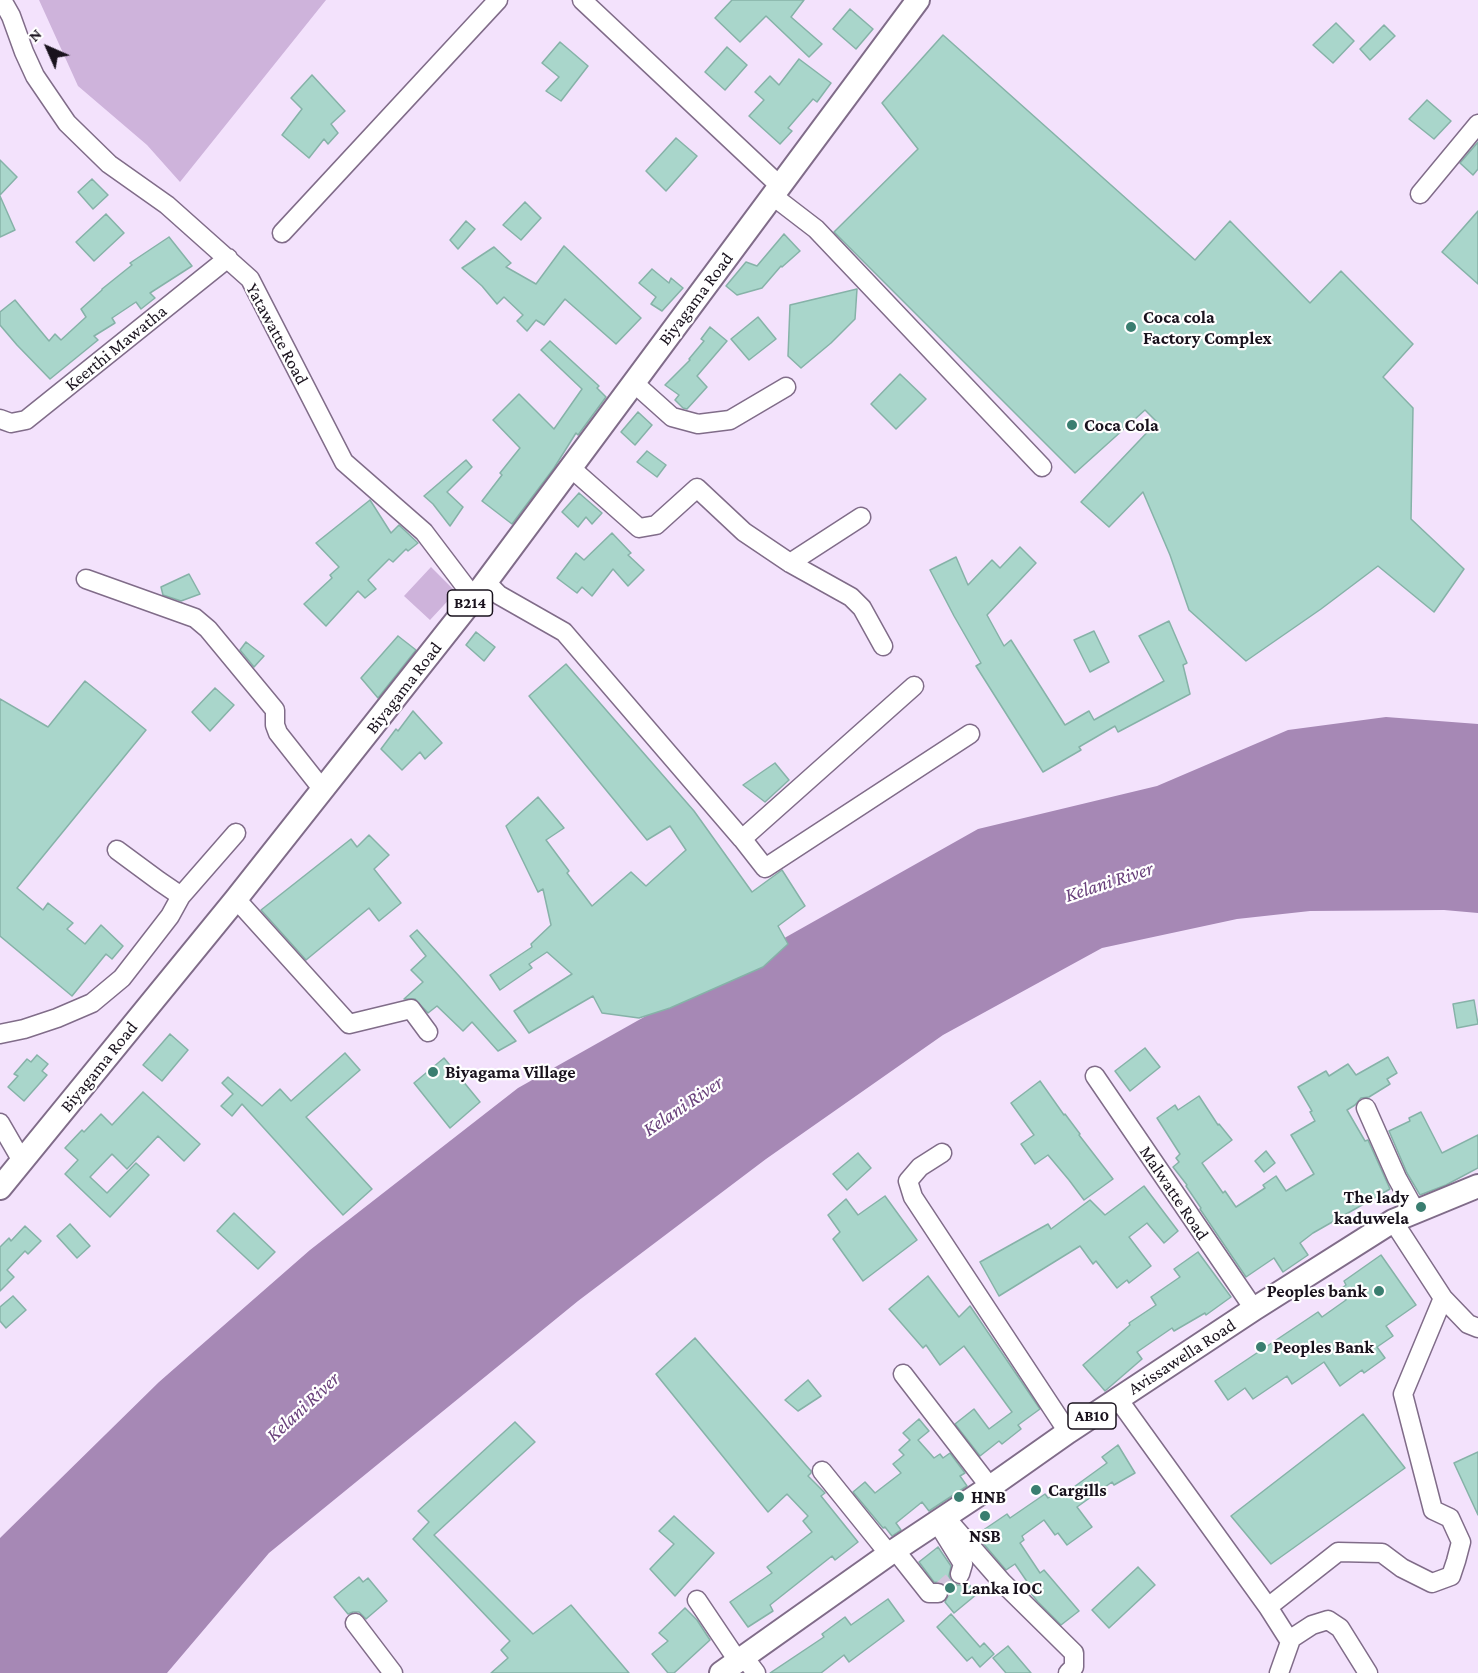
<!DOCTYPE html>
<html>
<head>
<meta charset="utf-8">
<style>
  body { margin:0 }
  #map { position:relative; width:1478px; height:1673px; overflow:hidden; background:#f3e2fc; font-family:"Crimson Pro",serif }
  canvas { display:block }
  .north { position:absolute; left:18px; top:18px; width:60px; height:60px; -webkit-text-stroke:4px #fff; paint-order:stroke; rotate:315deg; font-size:16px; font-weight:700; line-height:24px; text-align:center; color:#19121d }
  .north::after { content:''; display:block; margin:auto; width:21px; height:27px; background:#19121d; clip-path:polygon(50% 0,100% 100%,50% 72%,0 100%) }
</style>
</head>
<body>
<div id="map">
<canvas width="1478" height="1673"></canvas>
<div class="north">N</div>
</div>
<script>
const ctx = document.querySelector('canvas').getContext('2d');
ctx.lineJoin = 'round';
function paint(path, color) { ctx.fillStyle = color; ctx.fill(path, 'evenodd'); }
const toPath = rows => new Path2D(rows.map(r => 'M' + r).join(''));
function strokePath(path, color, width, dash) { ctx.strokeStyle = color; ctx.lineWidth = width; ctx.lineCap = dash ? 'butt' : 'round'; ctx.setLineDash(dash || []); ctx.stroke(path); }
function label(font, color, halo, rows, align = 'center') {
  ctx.font = font + ' "Crimson Pro",serif'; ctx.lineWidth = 4.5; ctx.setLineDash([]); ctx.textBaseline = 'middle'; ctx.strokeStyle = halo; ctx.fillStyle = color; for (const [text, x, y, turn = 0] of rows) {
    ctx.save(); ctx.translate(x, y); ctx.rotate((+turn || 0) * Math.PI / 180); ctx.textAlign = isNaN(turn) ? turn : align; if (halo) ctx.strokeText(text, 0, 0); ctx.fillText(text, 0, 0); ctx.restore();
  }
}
paint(toPath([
  [39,0,326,0,180,182,147,145,78,86],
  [431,567,456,592,430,620,404,596]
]), '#ceb3db');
paint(toPath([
  [1386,717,1478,724,1478,913,1444,910,1310,911,1237,919,1102,948,943,1035,766,1159,578,1301,269,1553,167,1673,0,1673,0,1538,159,1382,310,1250,518,1088,978,829,1157,786,1288,730]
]), '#a688b5');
const building = toPath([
  [732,0,804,0,791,17,822,44,809,57,766,16,740,42,715,18,732,0],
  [850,9,873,29,856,49,833,29,850,9],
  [1336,23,1354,41,1333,63,1313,45,1336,23],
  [1384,25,1395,36,1370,60,1360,49,1384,25],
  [943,35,1195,260,1230,221,1310,303,1341,271,1413,344,1383,377,1413,408,1411,519,1464,569,1434,612,1378,566,1321,609,1246,661,1189,610,1170,555,1143,492,1109,527,1081,502,1157,422,1145,410,1075,473,834,232,918,149,882,103,943,35],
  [560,42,588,66,561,101,546,91,559,77,542,63,560,42],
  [727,47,747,65,725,90,705,72,727,47],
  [799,59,831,83,817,102,813,99,788,128,792,131,780,144,749,116,764,100,755,92,770,76,779,85,799,59],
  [312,75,345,111,331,124,338,133,328,144,324,139,309,158,282,135,302,109,291,98,312,75],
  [1427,100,1451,121,1434,139,1409,119,1427,100],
  [676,138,697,156,666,191,646,171,676,138],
  [1478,142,1478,169,1473,175,1460,163,1478,142],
  [0,160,17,177,0,195,0,160],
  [92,179,108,195,93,209,78,192,92,179],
  [0,196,15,230,0,237,0,196],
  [525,202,541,218,521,240,503,225,525,202],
  [1478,211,1478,284,1442,252,1478,211],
  [106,214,124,233,94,261,76,242,106,214],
  [466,221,475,229,458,249,450,240,466,221],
  [784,234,800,251,782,267,781,266,762,288,737,295,726,286,746,262,757,266,784,234],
  [169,237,192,266,150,293,155,298,141,309,136,302,112,318,115,323,94,336,98,340,50,379,17,345,0,325,0,312,15,300,49,341,55,334,61,340,86,317,81,309,102,290,102,289,132,265,130,263,169,237],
  [564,246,641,318,616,344,565,299,544,325,536,320,527,331,517,321,523,315,504,297,497,304,482,286,462,268,494,247,511,263,506,267,536,284,564,246],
  [652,269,669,283,671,278,683,288,662,311,651,304,656,297,639,283,652,269],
  [857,289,855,319,831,343,801,368,788,356,790,305,857,289],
  [758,317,776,339,749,360,731,339,758,317],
  [710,327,727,341,697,376,707,387,687,409,683,408,675,400,679,395,665,385,690,360,689,359,704,341,701,339,710,327],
  [550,341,599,386,597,388,606,397,578,435,576,433,554,468,512,524,482,501,502,475,500,473,520,448,493,420,519,394,554,429,582,389,541,350,550,341],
  [900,374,926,399,896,429,871,404,900,374],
  [638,412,652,425,635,445,621,432,638,412],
  [647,451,666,465,657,477,637,462,647,451],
  [466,460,472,467,447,492,463,507,450,526,433,504,424,496,466,460],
  [579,493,602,513,592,524,586,517,578,527,562,512,579,493],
  [370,500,391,533,399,525,418,543,408,551,406,549,393,562,389,559,368,580,376,589,365,598,358,591,326,626,304,604,332,578,330,575,339,567,316,543,370,500],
  [612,533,631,553,628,555,644,570,628,586,613,569,592,596,582,587,577,593,557,578,576,553,584,560,612,533],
  [1020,547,1036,563,987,615,1004,646,1011,640,1065,725,1089,711,1094,720,1164,681,1139,636,1169,621,1187,663,1183,665,1190,694,1118,732,1115,726,1079,747,1081,750,1043,772,976,666,981,663,954,616,930,570,956,557,968,585,992,560,1000,568,1020,547],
  [189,574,200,594,181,601,163,595,161,587,189,574],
  [1094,631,1109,662,1090,672,1074,640,1094,631],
  [476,632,495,647,484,661,466,645,476,632],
  [398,636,416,650,378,698,361,678,398,636],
  [246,642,264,656,254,667,240,650,246,642],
  [566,664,694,811,752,892,782,870,805,906,778,926,788,944,763,967,670,1008,639,1018,602,1013,593,996,529,1033,514,1011,572,974,547,952,529,964,532,968,500,990,490,975,532,947,531,944,551,925,543,889,538,892,506,826,538,797,564,828,546,840,569,871,567,873,592,906,631,872,646,886,686,850,670,826,647,840,529,696,566,664],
  [85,681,146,730,17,888,43,910,48,903,73,923,67,929,85,944,101,925,123,946,112,959,106,954,72,996,0,936,0,699,48,727,85,681],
  [215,688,234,705,210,731,192,712,215,688],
  [413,711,442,743,425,759,420,752,402,770,381,749,396,729,398,731,413,711],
  [775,763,789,780,765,802,743,785,775,763],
  [369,835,389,855,374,869,401,903,379,921,369,908,306,960,261,910,351,839,357,847,369,835],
  [417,930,459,976,516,1041,498,1051,472,1022,463,1031,437,1006,428,1013,415,999,404,999,423,982,411,970,426,956,410,936,417,930],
  [1474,1000,1478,1024,1457,1028,1453,1004,1474,1000],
  [170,1034,188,1050,162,1081,143,1065,170,1034],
  [1145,1048,1160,1067,1130,1091,1115,1071,1145,1048],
  [345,1053,360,1070,306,1117,372,1189,343,1215,242,1104,232,1116,221,1106,233,1094,222,1083,228,1077,262,1106,280,1089,291,1101,345,1053],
  [37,1055,48,1064,42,1071,47,1075,24,1101,8,1087,18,1076,14,1074,27,1059,31,1062,37,1055],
  [1388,1057,1397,1073,1387,1079,1390,1084,1369,1097,1361,1098,1355,1105,1347,1110,1365,1141,1368,1140,1390,1189,1313,1233,1300,1243,1308,1255,1283,1272,1274,1258,1246,1277,1200,1209,1201,1208,1186,1186,1187,1185,1173,1167,1179,1162,1176,1158,1180,1154,1157,1118,1175,1105,1178,1110,1199,1096,1218,1125,1219,1124,1232,1140,1202,1163,1223,1193,1225,1191,1236,1207,1265,1188,1263,1185,1276,1176,1286,1191,1314,1174,1291,1135,1315,1121,1310,1112,1312,1111,1298,1087,1326,1071,1329,1076,1348,1064,1356,1075,1388,1057],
  [444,1058,480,1102,450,1128,414,1083,444,1058],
  [1040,1081,1064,1115,1065,1114,1080,1134,1079,1135,1113,1179,1084,1200,1069,1180,1048,1155,1035,1164,1021,1144,1034,1135,1011,1103,1040,1081],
  [143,1092,200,1144,184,1161,158,1136,127,1169,112,1154,90,1177,107,1193,136,1163,149,1175,110,1217,65,1174,78,1160,65,1148,82,1130,84,1132,101,1114,112,1125,143,1092],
  [1421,1112,1442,1153,1478,1135,1478,1168,1446,1185,1420,1195,1407,1173,1389,1131,1410,1121,1409,1118,1421,1112],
  [1266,1151,1275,1163,1264,1172,1255,1161,1266,1151],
  [858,1153,871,1168,847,1190,833,1174,858,1153],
  [1144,1186,1178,1231,1164,1243,1147,1223,1129,1237,1151,1266,1129,1283,1127,1280,1117,1288,1096,1261,1093,1264,1080,1246,999,1296,980,1262,1048,1224,1051,1229,1090,1200,1105,1215,1144,1186],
  [885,1196,917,1240,863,1281,833,1239,840,1232,828,1215,846,1199,858,1215,885,1196],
  [234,1213,275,1252,258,1269,217,1231,234,1213],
  [70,1224,90,1246,77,1258,57,1236,70,1224],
  [25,1226,41,1241,28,1254,25,1251,7,1270,14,1277,0,1291,0,1247,9,1238,11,1241,25,1226],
  [1198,1252,1231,1297,1206,1315,1205,1313,1174,1331,1172,1328,1137,1352,1142,1359,1105,1391,1083,1365,1130,1325,1129,1323,1156,1305,1151,1297,1180,1277,1174,1269,1198,1252],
  [1381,1255,1416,1305,1386,1326,1393,1336,1377,1347,1385,1358,1364,1373,1362,1370,1340,1386,1324,1362,1292,1384,1287,1376,1253,1399,1245,1388,1228,1400,1215,1381,1318,1312,1322,1317,1346,1300,1339,1290,1346,1285,1344,1281,1381,1255],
  [928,1276,959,1317,970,1306,1040,1409,1018,1425,1021,1429,1002,1444,999,1441,980,1456,955,1424,974,1409,989,1429,1012,1412,964,1346,940,1365,926,1345,923,1348,889,1309,928,1276],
  [13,1296,26,1310,6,1328,0,1321,0,1307,13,1296],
  [695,1338,811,1471,811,1473,808,1476,825,1493,821,1496,858,1542,835,1560,832,1556,770,1605,773,1611,748,1627,730,1602,772,1573,767,1567,812,1532,803,1521,808,1516,787,1494,768,1512,656,1374,695,1338],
  [808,1380,821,1396,798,1411,785,1400,808,1380],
  [1363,1414,1405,1468,1271,1564,1231,1516,1363,1414],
  [919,1419,929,1431,918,1440,934,1458,940,1454,943,1458,950,1453,965,1473,960,1476,967,1486,929,1511,922,1502,896,1523,901,1530,892,1536,885,1527,883,1528,853,1492,865,1482,875,1493,901,1473,893,1464,904,1455,899,1450,910,1440,903,1433,919,1419],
  [515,1422,535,1442,434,1535,533,1634,571,1605,629,1673,491,1673,508,1658,501,1650,510,1641,413,1539,429,1522,418,1511,515,1422],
  [1118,1445,1135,1473,1114,1485,1112,1482,1077,1507,1092,1527,1067,1545,1058,1533,1055,1535,1044,1520,1022,1536,1024,1540,1020,1543,1040,1573,1044,1570,1079,1611,1061,1625,1038,1602,1025,1586,1028,1583,1015,1564,1006,1570,976,1535,1007,1514,1010,1518,1045,1494,1048,1498,1064,1487,1067,1492,1107,1463,1102,1457,1118,1445],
  [1478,1452,1478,1515,1454,1463,1478,1452],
  [674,1516,714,1553,675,1596,650,1569,674,1544,659,1531,674,1516],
  [938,1547,951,1566,949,1576,951,1581,957,1585,962,1585,967,1582,977,1594,954,1613,945,1602,949,1594,947,1587,943,1583,934,1582,919,1562,938,1547],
  [1138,1567,1155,1585,1109,1628,1092,1610,1138,1567],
  [359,1577,363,1582,368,1578,387,1601,366,1619,359,1612,353,1612,348,1614,334,1597,359,1577],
  [888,1599,904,1621,849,1662,844,1655,821,1673,770,1673,824,1637,822,1634,845,1617,851,1625,888,1599],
  [685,1608,697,1620,710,1640,674,1673,668,1673,652,1654,668,1641,659,1633,685,1608],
  [951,1614,980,1647,984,1643,994,1654,980,1667,972,1657,967,1661,937,1627,951,1614],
  [1008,1646,1031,1673,1006,1673,993,1658,1008,1646]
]);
paint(building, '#a9d6cb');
strokePath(building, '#86b2a8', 1.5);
strokePath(toPath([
  [938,1593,960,1574]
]), '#d2c3db', 18, [18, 9]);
const minor = toPath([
  [2,0,11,16,24,52,35,76,67,123,109,164,167,205,250,279,344,462,424,532,474,598],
  [582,0,780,186],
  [1420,194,1478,124],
  [773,196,816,229,1042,467],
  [282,233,498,0],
  [634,383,672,417,698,424,730,420,786,387],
  [0,419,11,423,26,420,228,258],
  [571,468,639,528,656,525,697,488,744,532,790,563,851,597,862,608,883,646],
  [790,563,861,517],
  [86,579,195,618,208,629,275,710,275,725,278,733,323,790],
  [486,582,499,595,564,632,742,839,914,686],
  [740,836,765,868,970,734],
  [181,896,236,833],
  [236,899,349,1024,411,1009,428,1032],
  [0,1034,24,1029,57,1018,92,1003,122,978,170,916,181,896,159,881,117,850],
  [1095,1076,1254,1309],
  [1366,1108,1397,1178,1416,1212],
  [0,1123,22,1161],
  [942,1153,920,1167,908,1181,913,1197,1068,1432],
  [1443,1298,1468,1324,1478,1328],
  [903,1374,990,1487],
  [1118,1399,1268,1607,1289,1640,1290,1642,1279,1673],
  [822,1471,889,1554],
  [945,1517,1002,1582,1074,1653,1074,1667,1068,1673],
  [937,1522,963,1564,960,1574],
  [895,1550,929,1593,938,1593],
  [697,1600,738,1661],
  [1268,1607,1338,1552,1382,1553,1402,1568,1432,1583,1451,1576,1456,1561,1461,1542,1450,1518,1433,1510,1403,1394,1443,1298,1393,1221],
  [355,1623,393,1673],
  [1289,1640,1312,1625,1328,1620,1340,1628,1368,1673],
  [744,1657,756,1673]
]);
const major = toPath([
  [0,1188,236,899,474,598,918,0],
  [721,1673,889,1554,990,1487,1068,1432,1254,1309,1393,1221,1478,1186]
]);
strokePath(minor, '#806c89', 21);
strokePath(major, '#806c89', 26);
strokePath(minor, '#fff', 18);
strokePath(major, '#fff', 22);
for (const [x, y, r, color] of [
  [1131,327,6,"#3a7e70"],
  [1072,425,6,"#3a7e70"],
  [433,1072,6,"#3a7e70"],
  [1421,1207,6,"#3a7e70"],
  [1379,1291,6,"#3a7e70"],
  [1261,1347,6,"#3a7e70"],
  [1036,1490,6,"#3a7e70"],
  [959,1497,6,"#3a7e70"],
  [985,1516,6,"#3a7e70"],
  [950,1588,6,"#3a7e70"]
]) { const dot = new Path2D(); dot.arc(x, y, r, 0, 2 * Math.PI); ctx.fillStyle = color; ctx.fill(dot); strokePath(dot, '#fff', 2); }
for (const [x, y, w] of [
  [470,603,45],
  [1092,1416,48]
]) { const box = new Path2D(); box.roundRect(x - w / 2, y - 13, w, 26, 4.5); ctx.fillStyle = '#fff'; ctx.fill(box); strokePath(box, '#19121d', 1.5); }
label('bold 16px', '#19121d', null, [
  ["B214",470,603],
  ["AB10",1092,1416]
]);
label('18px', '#19121d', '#fff', [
  ["Biyagama Road",696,299,-53],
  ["Yatawatte Road",277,334,62],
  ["Keerthi Mawatha",116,348,-39],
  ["Biyagama Road",404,688,-52],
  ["Biyagama Road",99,1067,-51],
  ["Malwatte Road",1174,1193,56],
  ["Avissawella Road",1182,1357,-33]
]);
label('bold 18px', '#19121d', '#fff', [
  ["Coca cola",1143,317],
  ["Factory Complex",1143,338],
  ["Coca Cola",1084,425],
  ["Biyagama Village",445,1072],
  ["The lady",1409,1197,"right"],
  ["kaduwela",1409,1218,"right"],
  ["Peoples bank",1367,1291,"right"],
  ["Peoples Bank",1273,1347],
  ["Cargills",1048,1490],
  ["HNB",971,1497],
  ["NSB",985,1536,"center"],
  ["Lanka IOC",962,1588]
], 'left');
label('italic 20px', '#69407b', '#fff', [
  ["Kelani River",1109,882,-18],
  ["Kelani River",683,1106,-34],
  ["Kelani River",303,1407,-43]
]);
</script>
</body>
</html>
